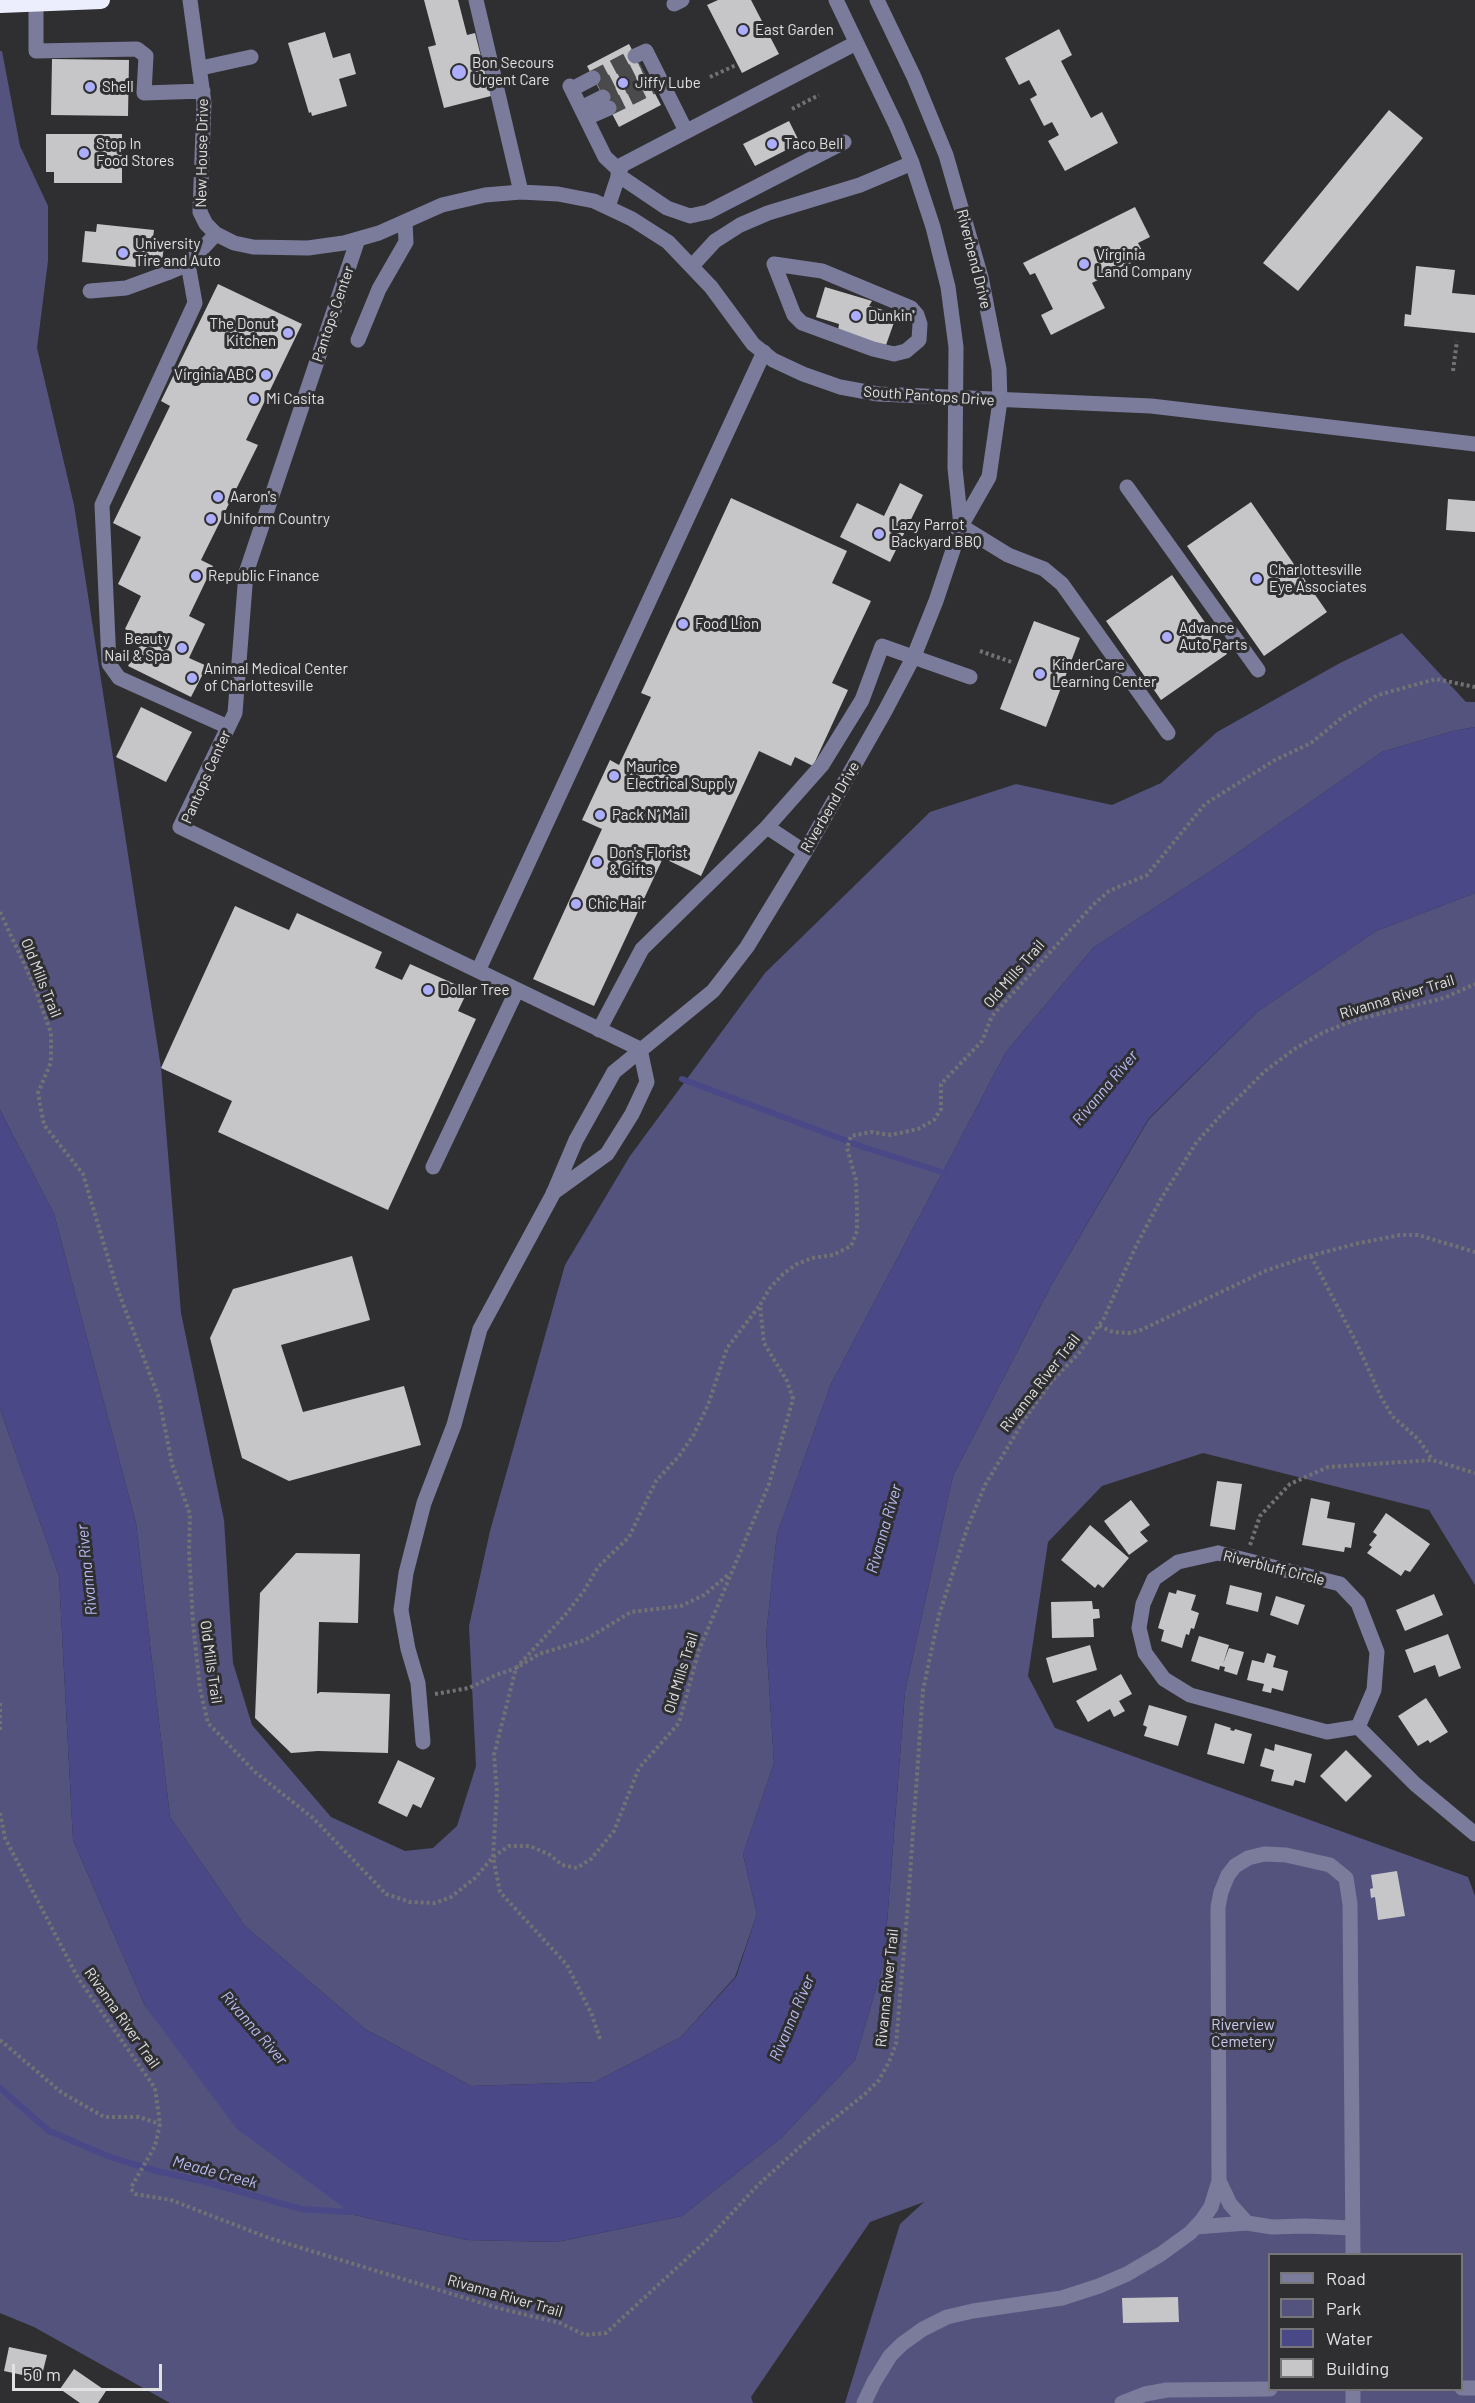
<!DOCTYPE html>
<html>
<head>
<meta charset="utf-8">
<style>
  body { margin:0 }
  #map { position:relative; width:1475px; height:2403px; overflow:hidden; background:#2f2f32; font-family:Barlow,sans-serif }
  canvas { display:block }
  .legend { position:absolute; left:1268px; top:2253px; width:195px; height:138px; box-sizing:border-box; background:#2f2f32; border:2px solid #767678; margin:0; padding:8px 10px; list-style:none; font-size:18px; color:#e1e1e2 }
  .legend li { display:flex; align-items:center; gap:12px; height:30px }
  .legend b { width:30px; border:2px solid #767678 }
  .scale { position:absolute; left:12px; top:2364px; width:150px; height:27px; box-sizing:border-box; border:3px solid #e1e1e2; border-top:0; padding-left:8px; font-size:18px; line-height:21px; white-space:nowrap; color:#e1e1e2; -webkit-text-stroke:4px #2f2f32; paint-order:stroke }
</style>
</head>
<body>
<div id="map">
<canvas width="1475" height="2403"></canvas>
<ul class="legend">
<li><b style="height:8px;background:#7b7c9b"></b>Road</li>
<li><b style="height:16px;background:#53537e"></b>Park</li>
<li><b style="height:16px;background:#4a4887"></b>Water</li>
<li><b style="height:16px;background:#c6c6c9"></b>Building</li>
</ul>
<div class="scale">50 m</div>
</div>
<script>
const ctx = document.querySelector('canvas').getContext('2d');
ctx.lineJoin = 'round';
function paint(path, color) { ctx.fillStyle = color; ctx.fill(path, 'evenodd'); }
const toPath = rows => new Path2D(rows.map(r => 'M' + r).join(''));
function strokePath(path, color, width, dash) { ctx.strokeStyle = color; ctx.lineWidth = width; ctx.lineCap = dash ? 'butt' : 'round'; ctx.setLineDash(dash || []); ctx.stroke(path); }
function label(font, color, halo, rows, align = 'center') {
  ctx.font = font + ' Barlow,sans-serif'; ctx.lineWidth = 6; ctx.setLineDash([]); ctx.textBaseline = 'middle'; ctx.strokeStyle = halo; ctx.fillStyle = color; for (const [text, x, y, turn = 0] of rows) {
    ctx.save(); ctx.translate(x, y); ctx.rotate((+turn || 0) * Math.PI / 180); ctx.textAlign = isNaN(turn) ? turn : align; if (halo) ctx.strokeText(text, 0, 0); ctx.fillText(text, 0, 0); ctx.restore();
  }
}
paint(toPath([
  [0,51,2,51,20,146,48,206,48,261,37,348,74,505,161,1068,181,1313,224,1520,233,1663,252,1725,331,1817,405,1851,433,1848,457,1826,476,1766,469,1626,490,1531,565,1265,630,1156,765,973,930,812,1016,784,1112,805,1161,783,1217,732,1340,663,1402,633,1466,702,1475,702,1475,727,1453,731,1382,752,1220,865,1093,948,1006,1052,831,1384,777,1534,766,1636,774,1763,743,1854,757,1914,735,1977,681,2037,595,2082,471,2086,365,2029,245,1926,170,1817,136,1523,54,1214,0,1110],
  [1475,893,1475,1585,1429,1510,1203,1453,1102,1486,1048,1542,1028,1676,1055,1728,1468,1877,1475,1896,1475,2403,845,2403,900,2224,924,2202,870,2222,751,2397,753,2403,170,2403,34,2327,0,2313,0,1409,59,1576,73,1840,145,2006,354,2215,467,2240,557,2242,682,2216,781,2138,855,2060,884,1961,905,1692,953,1476,1053,1282,1149,1119,1257,1012,1376,931],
  [1270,2254,1462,2254,1462,2390,1270,2390]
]), '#53537e');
paint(toPath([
  [1475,727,1475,893,1376,931,1257,1012,1149,1118,1053,1282,953,1476,905,1692,884,1961,855,2060,781,2138,682,2216,557,2242,467,2240,354,2215,237,2129,145,2006,73,1840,59,1576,0,1409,0,1110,54,1214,136,1523,170,1817,245,1926,365,2029,471,2086,595,2082,681,2037,736,1977,757,1914,743,1854,774,1763,766,1636,777,1534,831,1384,1006,1052,1093,948,1220,865,1382,752,1453,731]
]), '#4a4887');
strokePath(toPath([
  [682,1079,863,1147,942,1172],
  [0,2088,49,2131,110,2157,157,2171,202,2181,301,2209,350,2212,357,2209]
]), '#4a4887', 6);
paint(toPath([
  [424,0,458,0,467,35,475,33,491,96,444,108,428,47,436,45],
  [718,0,751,0,779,54,742,73,707,5],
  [1059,29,1072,55,1061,61,1091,118,1102,112,1118,143,1065,171,1048,141,1059,135,1052,122,1044,126,1030,99,1037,95,1029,80,1019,85,1005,58],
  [325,32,333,58,350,53,356,74,339,79,347,106,312,116,311,112,309,113,288,43],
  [629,44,661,105,619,127,587,66],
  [52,59,129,60,128,116,51,115],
  [1389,110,1423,138,1298,291,1263,263],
  [789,121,800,143,755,166,743,144],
  [46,134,122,134,122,183,54,183,54,172,46,172],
  [1135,207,1150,237,1138,243,1145,256,1092,283,1105,308,1051,335,1041,315,1053,309,1035,273,1030,275,1023,263],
  [97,224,154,230,152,245,164,246,162,261,149,260,146,268,82,262,85,231,96,232],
  [1416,266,1455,270,1452,293,1475,295,1475,333,1404,326,1405,314,1411,315],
  [218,284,302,324,246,440,258,445,201,560,213,566,189,616,205,624,189,658,207,666,191,697,128,666,143,638,125,629,141,596,118,584,141,537,113,523,170,406,161,401],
  [825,287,872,301,869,306,897,314,886,345,847,335,838,331,839,324,816,317],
  [900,483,923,495,890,562,840,537,857,503,884,516],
  [731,498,847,551,832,583,871,601,832,683,848,690,813,766,795,757,791,766,759,751,701,876,663,858,594,1006,533,979,602,829,582,820,610,760,619,765,651,697,641,693],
  [1448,499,1475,501,1475,532,1446,530],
  [1251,502,1327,612,1264,656,1187,546],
  [1172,575,1227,654,1161,700,1106,621],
  [1034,621,1080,638,1046,727,1000,709],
  [141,707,192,732,166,782,116,757],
  [235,906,289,930,297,913,382,952,375,968,402,980,410,964,468,990,458,1011,476,1019,388,1210,218,1132,232,1101,161,1068],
  [352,1256,370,1320,281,1345,303,1412,404,1386,421,1445,289,1481,242,1458,210,1338,233,1289],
  [1217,1481,1242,1484,1235,1530,1210,1526],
  [1311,1498,1330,1502,1327,1518,1355,1523,1351,1548,1345,1547,1344,1552,1302,1545],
  [1131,1500,1150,1525,1140,1532,1148,1541,1129,1555,1104,1521],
  [1386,1513,1430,1544,1410,1572,1405,1570,1401,1576,1367,1553,1372,1547,1369,1545,1377,1535,1373,1532],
  [1090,1525,1129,1558,1103,1588,1098,1584,1095,1588,1061,1560],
  [296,1553,360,1554,358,1623,319,1622,317,1694,320,1692,390,1694,388,1753,318,1751,291,1753,255,1718,260,1593],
  [1230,1585,1262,1593,1258,1612,1226,1604],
  [1177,1590,1196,1595,1191,1610,1199,1613,1194,1629,1191,1628,1189,1635,1186,1634,1182,1648,1161,1641,1164,1630,1158,1628,1169,1592,1176,1594],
  [1434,1594,1443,1615,1405,1631,1396,1610],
  [1276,1596,1305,1605,1298,1625,1270,1615],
  [1092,1601,1093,1609,1099,1609,1100,1618,1093,1619,1094,1637,1052,1638,1051,1602],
  [1448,1634,1461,1668,1439,1677,1435,1665,1414,1673,1405,1650],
  [1199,1636,1229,1645,1223,1664,1229,1648,1244,1652,1237,1675,1224,1671,1225,1667,1220,1666,1219,1670,1191,1661],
  [1090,1645,1097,1670,1053,1683,1046,1658],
  [1267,1653,1276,1656,1273,1667,1288,1671,1283,1691,1272,1688,1271,1693,1262,1691,1264,1684,1247,1680,1252,1660,1264,1663],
  [1121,1674,1132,1694,1119,1701,1125,1711,1114,1717,1110,1709,1088,1722,1076,1701],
  [1426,1698,1448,1732,1430,1743,1428,1740,1418,1746,1398,1716],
  [1149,1705,1187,1716,1178,1746,1144,1736,1147,1727,1143,1725],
  [1215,1723,1231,1728,1230,1730,1234,1731,1235,1729,1252,1734,1244,1764,1207,1754],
  [1275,1744,1312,1754,1305,1783,1295,1780,1293,1786,1271,1781,1274,1770,1260,1766,1265,1748,1274,1751],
  [1346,1750,1372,1776,1346,1802,1320,1776],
  [398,1760,435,1778,421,1808,413,1804,407,1817,378,1803],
  [1397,1871,1405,1916,1378,1920,1375,1897,1371,1898,1370,1889,1373,1888,1371,1875],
  [1178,2297,1179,2322,1123,2323,1122,2298],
  [9,2347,47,2355,41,2379,4,2371],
  [74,2369,106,2391,98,2403,80,2403,60,2389]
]), '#c6c6c9');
strokePath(toPath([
  [593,78,635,56],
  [599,88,641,67],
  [603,97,646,77],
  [609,108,652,87]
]), '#4a4a4c', 15, [15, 8]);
strokePath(toPath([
  [710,77,736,65],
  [792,109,819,95],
  [1453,371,1457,341],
  [980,651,1014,663],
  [0,912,34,985,51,1033,51,1062,38,1093,44,1125,83,1174,117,1288,159,1398,172,1464,190,1514,189,1550,193,1623,200,1689,208,1723,255,1772,313,1818,386,1894,410,1902,435,1903,451,1897,475,1878,493,1857,509,1846,530,1846,550,1855,562,1865,577,1868,591,1859,614,1831,639,1768,679,1723,699,1650,769,1484,793,1399,787,1381,764,1343,760,1305,770,1288,783,1274,797,1264,812,1258,833,1255,851,1246,857,1231,857,1209,856,1180,847,1148,851,1136,871,1132,891,1135,918,1129,934,1120,941,1109,941,1084,982,1041,992,1016,1093,905,1109,891,1147,875,1205,804,1275,760,1311,743,1344,716,1378,695,1436,679,1475,687],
  [1311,1256,1357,1344,1381,1397,1392,1416,1419,1440,1432,1459],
  [1099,1326,1113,1332,1129,1333,1141,1330,1265,1271,1306,1257,1359,1243,1400,1235,1418,1235,1475,1252],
  [1250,1545,1260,1516,1290,1484,1328,1467,1432,1460,1475,1473],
  [435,1694,469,1688,496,1675,516,1668,539,1654,585,1640,631,1612,681,1606,704,1595,729,1574],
  [0,1703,0,1730],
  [0,1813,5,1838,78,1978,155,2088,160,2124,155,2146,133,2184,131,2189,135,2194,171,2200,269,2238,498,2308,560,2323,585,2335,606,2333,707,2240,757,2186,812,2136,865,2094,879,2080,889,2062,896,2044,908,1903,923,1690,939,1615,967,1529,985,1485,1024,1420,1052,1381,1079,1353,1104,1318,1136,1246,1161,1199,1196,1143,1221,1115,1265,1071,1296,1048,1324,1032,1355,1020,1444,998,1475,984],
  [600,2039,592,2015,567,1965,500,1892,493,1857,497,1792,494,1755,516,1668,565,1615,584,1591,598,1567,629,1537,656,1481,679,1456,693,1436,708,1405,727,1348,760,1305],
  [0,2040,61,2092,104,2117,139,2117,160,2124]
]), '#727274', 4, [3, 3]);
strokePath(toPath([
  [190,0,204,103,200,212,206,224,216,234,234,243,253,247,308,248,344,243,379,233,442,205,485,195,521,192,558,194,594,201,632,219,668,242,711,287,753,344,773,360,803,374,840,387,878,394,1151,406,1475,444],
  [476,0,521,192],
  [836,0,896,125,912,163,933,227,948,287,956,347,955,468,961,526],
  [36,3,36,51,137,49,146,56,144,93,203,91],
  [674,4,682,0],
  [635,56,646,51,686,131],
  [201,68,251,57],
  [570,86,605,157,620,171],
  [572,89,593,78],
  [581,108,603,97],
  [586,118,609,108],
  [618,175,667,208,690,216,708,212,844,142],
  [608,207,622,165,856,43],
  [358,239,246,573,235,713,180,827,640,1049],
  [188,264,195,303,102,505,109,664,119,678,228,727],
  [774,264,822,271,911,308,917,315,920,324,919,340,906,351,894,354,873,349,802,323,794,315,774,264],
  [692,266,715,241,740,225,768,213,860,185,912,163],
  [90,291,126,288,167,273,188,264,216,234],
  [358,340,379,289,406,242,405,222],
  [1127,487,1258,670],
  [961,526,1008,555,1044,569,1062,584,1168,733],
  [767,827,805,852],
  [478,971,764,352],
  [599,1030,642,949,767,827,822,765,862,700,882,646,970,677],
  [433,1167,517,990],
  [553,1193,607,1154,632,1114,647,1082,640,1049],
  [1218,1553,1340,1584,1358,1603,1377,1652,1374,1690,1358,1727,1327,1732,1190,1695,1164,1679,1145,1653,1139,1628,1143,1604,1154,1579,1178,1562,1218,1553],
  [1358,1727,1415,1784,1475,1834],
  [423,1742,418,1683,408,1649,401,1610,406,1573,424,1503,454,1425,480,1329,553,1194,576,1140,614,1072,713,991,747,947,805,852,885,711,914,656,936,601,961,526,989,477,1000,401,999,369,981,277,946,155,914,77,877,0],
  [1247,2223,1272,2227,1305,2226,1353,2228],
  [1196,2227,1247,2223,1230,2204,1219,2181],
  [1462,2388,1475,2388],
  [1353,2390,1353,2403],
  [864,2403,874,2382,890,2356,902,2344,923,2329,947,2317,973,2311,1062,2298,1099,2286,1127,2274,1161,2254,1190,2233,1202,2220,1211,2207,1219,2181,1218,1907,1221,1892,1228,1875,1235,1866,1248,1858,1264,1854,1286,1855,1330,1865,1346,1878,1350,1904,1353,2254],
  [1122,2403,1145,2394,1167,2390,1270,2389]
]), '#7b7c9b', 15);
strokePath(toPath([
  [0,4,101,0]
]), '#edeefd', 18);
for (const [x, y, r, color] of [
  [743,30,6,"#adaefb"],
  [459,72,8,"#adaefb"],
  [623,83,6,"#adaefb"],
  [90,87,6,"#adaefb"],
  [772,144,6,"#adaefb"],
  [84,153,6,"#adaefb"],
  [123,253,6,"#adaefb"],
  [1084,264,6,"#adaefb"],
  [856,316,6,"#adaefb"],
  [288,333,6,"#adaefb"],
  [266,375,6,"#adaefb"],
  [254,399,6,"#adaefb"],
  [218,497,6,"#adaefb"],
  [211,519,6,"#adaefb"],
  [879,534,6,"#adaefb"],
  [196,576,6,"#adaefb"],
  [1257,579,6,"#adaefb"],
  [683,624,6,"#adaefb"],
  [1167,637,6,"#adaefb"],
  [182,648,6,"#adaefb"],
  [1040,674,6,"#adaefb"],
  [192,678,6,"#adaefb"],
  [614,776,6,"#adaefb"],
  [600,815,6,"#adaefb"],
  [597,862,6,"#adaefb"],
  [576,904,6,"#adaefb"],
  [428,990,6,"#adaefb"]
]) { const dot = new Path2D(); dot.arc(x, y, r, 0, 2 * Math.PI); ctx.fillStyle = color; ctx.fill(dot); strokePath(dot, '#2f2f32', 2); }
label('15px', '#e1e1e2', '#2f2f32', [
  ["East Garden",755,30],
  ["Bon Secours",472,63],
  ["Urgent Care",472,80],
  ["Jiffy Lube",635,83],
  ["Shell",102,87],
  ["Stop In",96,144],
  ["Food Stores",96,161],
  ["Taco Bell",784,144],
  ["University",135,244],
  ["Tire and Auto",135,261],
  ["Virginia",1096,255],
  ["Land Company",1096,272],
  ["Dunkin'",868,316],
  ["The Donut",276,324,"right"],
  ["Kitchen",276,341,"right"],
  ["Virginia ABC",254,375,"right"],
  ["Mi Casita",266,399],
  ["Aaron's",230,497],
  ["Uniform Country",223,519],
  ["Lazy Parrot",891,525],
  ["Backyard BBQ",891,542],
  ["Charlottesville",1269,570],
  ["Eye Associates",1269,587],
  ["Republic Finance",208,576],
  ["Food Lion",695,624],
  ["Advance",1179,628],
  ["Auto Parts",1179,645],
  ["Beauty",170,639,"right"],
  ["Nail & Spa",170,656,"right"],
  ["KinderCare",1052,665],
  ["Learning Center",1052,682],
  ["Animal Medical Center",204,669],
  ["of Charlottesville",204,686],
  ["Maurice",626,767],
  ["Electrical Supply",626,784],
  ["Pack N’ Mail",612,815],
  ["Don's Florist",609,853],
  ["& Gifts",609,870],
  ["Chic Hair",588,904],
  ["Dollar Tree",440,990]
], 'left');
label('15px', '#e1e1e2', '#2f2f32', [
  ["New House Drive",202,153,-89],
  ["Riverbend Drive",974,259,76],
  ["Pantops Center",333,314,-71],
  ["South Pantops Drive",929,396,4],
  ["Pantops Center",206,777,-66],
  ["Riverbend Drive",830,807,-60],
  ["Old Mills Trail",1014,974,-49],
  ["Old Mills Trail",41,978,68],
  ["Rivanna River Trail",1397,997,-17],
  ["Rivanna River Trail",1040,1383,-52],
  ["Riverbluff Circle",1274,1568,14],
  ["Old Mills Trail",211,1662,82],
  ["Old Mills Trail",681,1673,-73],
  ["Rivanna River Trail",887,1988,-84],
  ["Rivanna River Trail",122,2018,55],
  ["Rivanna River Trail",505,2296,16]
]);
label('15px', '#c9cbf1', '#2f2f32', [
  ["Riverview",1243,2025],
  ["Cemetery",1243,2042]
]);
label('italic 16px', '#b9bbf3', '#2f2f32', [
  ["Rivanna River",1105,1088,-50],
  ["Rivanna River",884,1529,-74],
  ["Rivanna River",87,1570,-96],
  ["Rivanna River",792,2018,-67],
  ["Rivanna River",254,2028,49],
  ["Meade Creek",215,2172,15]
]);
</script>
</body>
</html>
